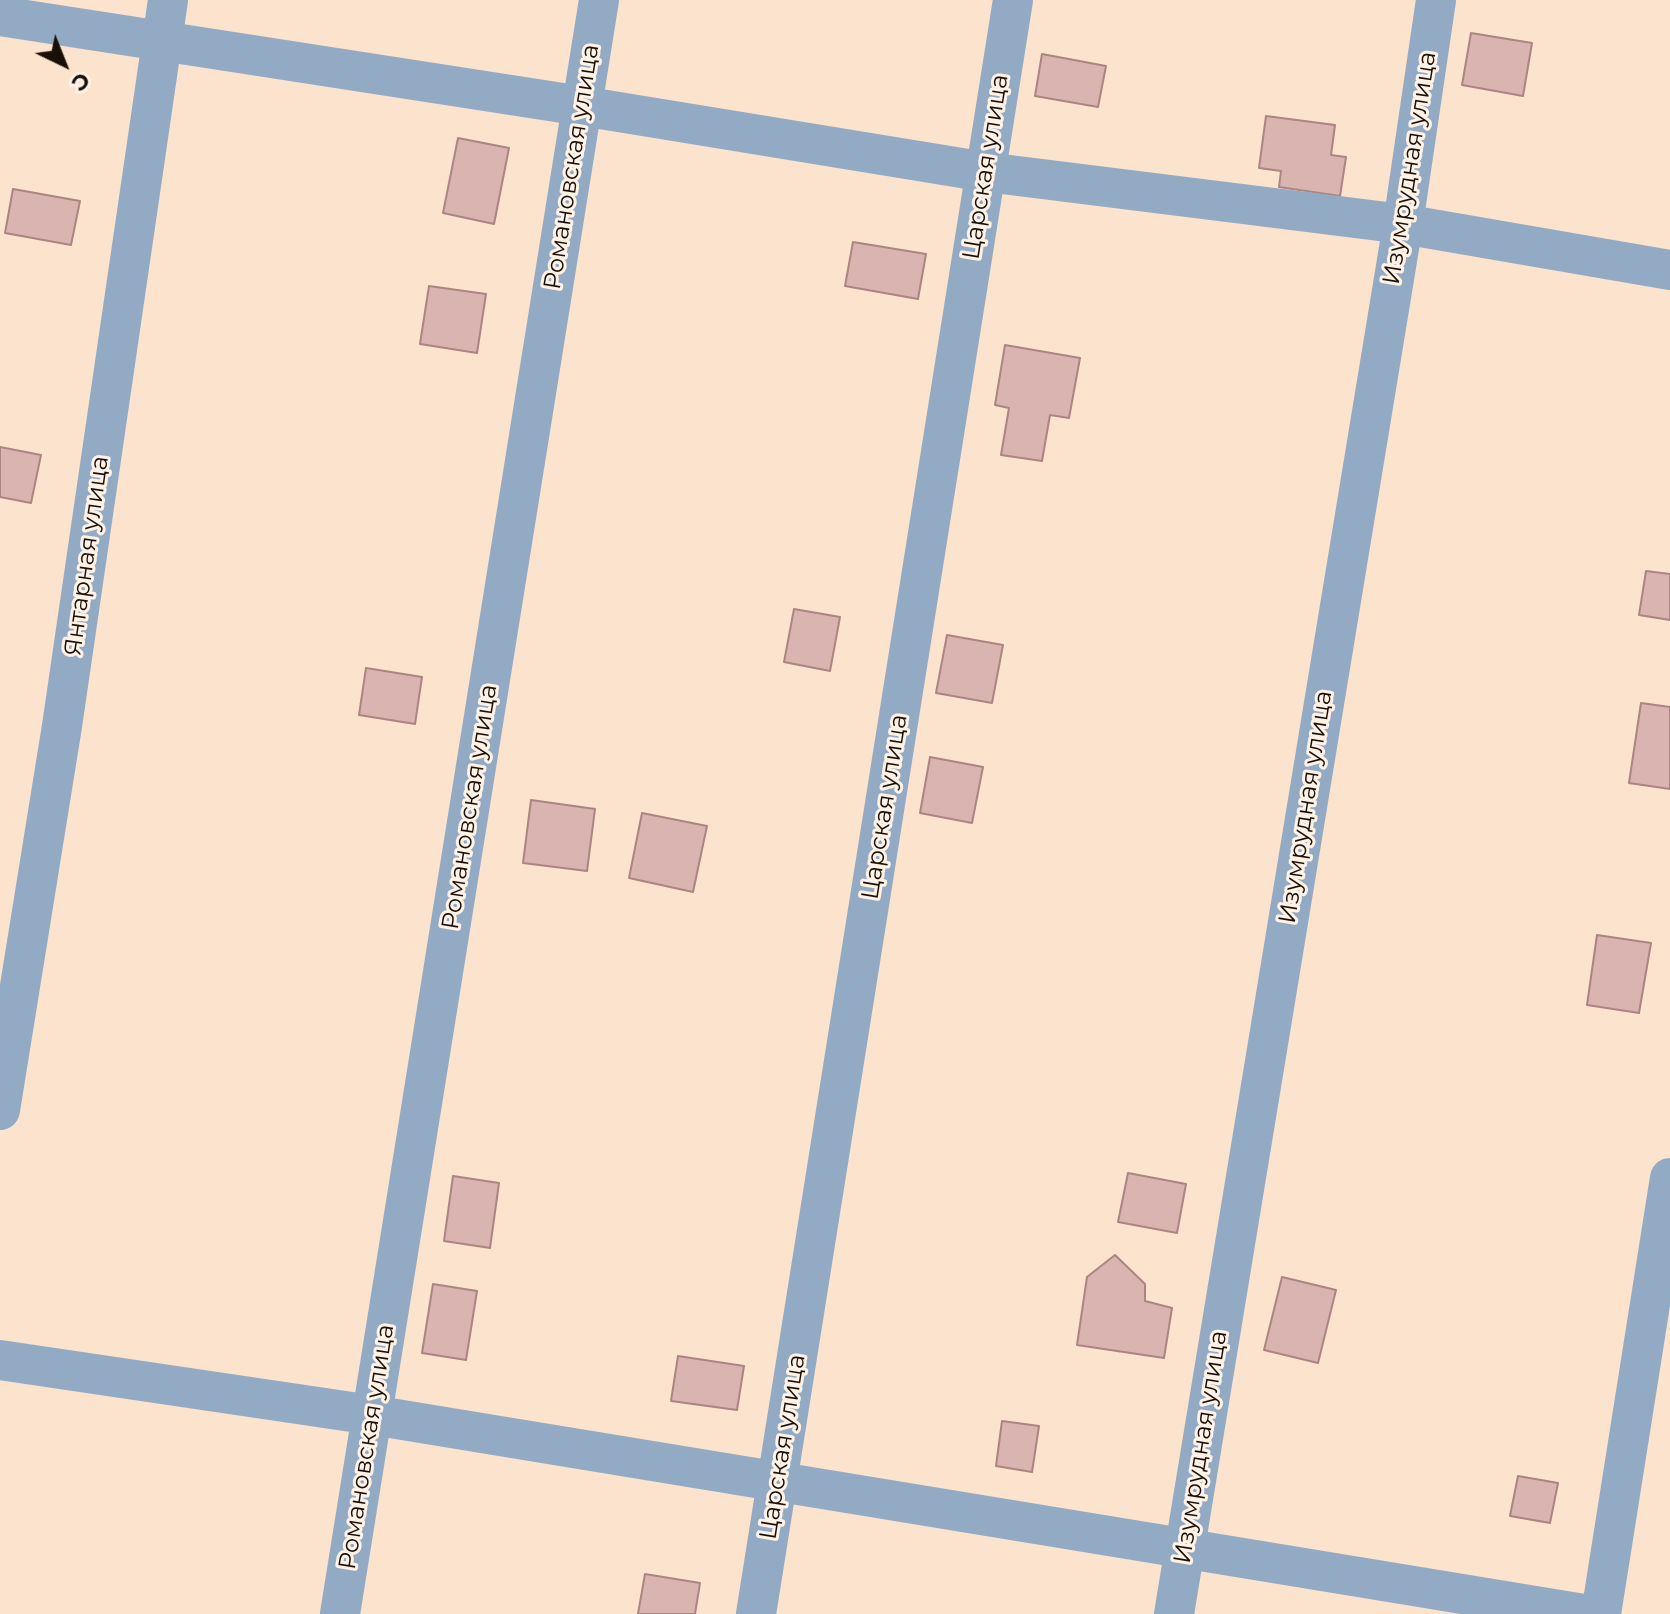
<!DOCTYPE html>
<html>
<head>
<meta charset="utf-8">
<style>
  body { margin:0 }
  #map { position:relative; width:1670px; height:1614px; overflow:hidden; background:#fbe3cd; font-family:Montserrat,sans-serif }
  canvas { display:block }
  .north { position:absolute; left:24px; top:24px; width:80px; height:80px; -webkit-text-stroke:6px #fef2e7; paint-order:stroke; rotate:137deg; font-size:22px; font-weight:700; line-height:32px; text-align:center; color:#1a1007 }
  .north::after { content:''; display:block; margin:auto; width:28px; height:36px; background:#1a1007; clip-path:polygon(50% 0,100% 100%,50% 72%,0 100%) }
</style>
</head>
<body>
<div id="map">
<canvas width="1670" height="1614"></canvas>
<div class="north">С</div>
</div>
<script>
const ctx = document.querySelector('canvas').getContext('2d');
ctx.lineJoin = 'round';
function paint(path, color) { ctx.fillStyle = color; ctx.fill(path, 'evenodd'); }
const toPath = rows => new Path2D(rows.map(r => 'M' + r).join(''));
function strokePath(path, color, width, dash) { ctx.strokeStyle = color; ctx.lineWidth = width; ctx.lineCap = dash ? 'butt' : 'round'; ctx.setLineDash(dash || []); ctx.stroke(path); }
function label(font, color, halo, rows, align = 'center') {
  ctx.font = font + ' Montserrat,sans-serif'; ctx.lineWidth = 6; ctx.setLineDash([]); ctx.textBaseline = 'middle'; ctx.strokeStyle = halo; ctx.fillStyle = color; for (const [text, x, y, turn = 0] of rows) {
    ctx.save(); ctx.translate(x, y); ctx.rotate((+turn || 0) * Math.PI / 180); ctx.textAlign = isNaN(turn) ? turn : align; if (halo) ctx.strokeText(text, 0, 0); ctx.fillText(text, 0, 0); ctx.restore();
  }
}
const building = toPath([
  [1471,33,1532,43,1523,96,1462,85,1471,33],
  [1042,54,1106,66,1098,107,1035,96,1042,54],
  [1266,116,1335,125,1331,155,1346,157,1340,196,1279,187,1281,171,1259,168,1266,116],
  [458,138,509,148,494,224,443,213,458,138],
  [13,189,80,201,71,245,5,233,13,189],
  [853,242,926,254,918,299,845,286,853,242],
  [429,286,486,294,477,353,420,344,429,286],
  [1005,345,1080,358,1069,418,1050,415,1042,461,1001,455,1009,408,995,405,1005,345],
  [0,447,41,455,31,503,0,497,0,447],
  [1646,571,1670,574,1670,620,1639,615,1646,571],
  [794,609,840,617,830,671,784,662,794,609],
  [947,635,1003,645,992,703,936,693,947,635],
  [366,668,422,677,415,724,359,715,366,668],
  [1641,703,1670,707,1670,789,1629,783,1641,703],
  [930,757,983,767,972,823,920,813,930,757],
  [531,800,595,809,587,871,523,863,531,800],
  [642,813,707,826,693,892,629,878,642,813],
  [1597,935,1651,943,1639,1013,1587,1005,1597,935],
  [1128,1173,1186,1184,1177,1233,1118,1222,1128,1173],
  [453,1176,499,1183,490,1248,444,1241,453,1176],
  [1115,1255,1145,1284,1145,1301,1172,1308,1164,1358,1077,1345,1087,1277,1115,1255],
  [1282,1277,1336,1290,1318,1363,1264,1350,1282,1277],
  [433,1284,477,1291,466,1360,422,1353,433,1284],
  [678,1356,744,1366,737,1410,671,1401,678,1356],
  [1002,1421,1039,1426,1032,1472,996,1466,1002,1421],
  [1518,1476,1558,1483,1550,1523,1510,1516,1518,1476],
  [645,1574,700,1583,695,1614,638,1614,645,1574]
]);
paint(building, '#d9b4b1');
strokePath(building, '#ac8582', 2);
strokePath(toPath([
  [0,16,582,106,986,172,1403,224,1670,270],
  [0,1110,62,726,168,0],
  [0,1360,372,1415,1584,1614],
  [340,1614,599,0],
  [756,1614,1013,0],
  [1174,1614,1403,224,1436,0],
  [1601,1614,1670,1178]
]), '#92aac4', 40);
label('24px', '#1a1007', '#fef2e7', [
  ["Романовская улица",572,167,-81],
  ["Царская улица",986,167,-81],
  ["Изумрудная улица",1410,168,-81],
  ["Янтарная улица",87,556,-82],
  ["Романовская улица",470,807,-81],
  ["Царская улица",885,807,-81],
  ["Изумрудная улица",1306,807,-81],
  ["Романовская улица",367,1447,-81],
  ["Царская улица",783,1447,-81],
  ["Изумрудная улица",1201,1447,-81]
]);
</script>
</body>
</html>
